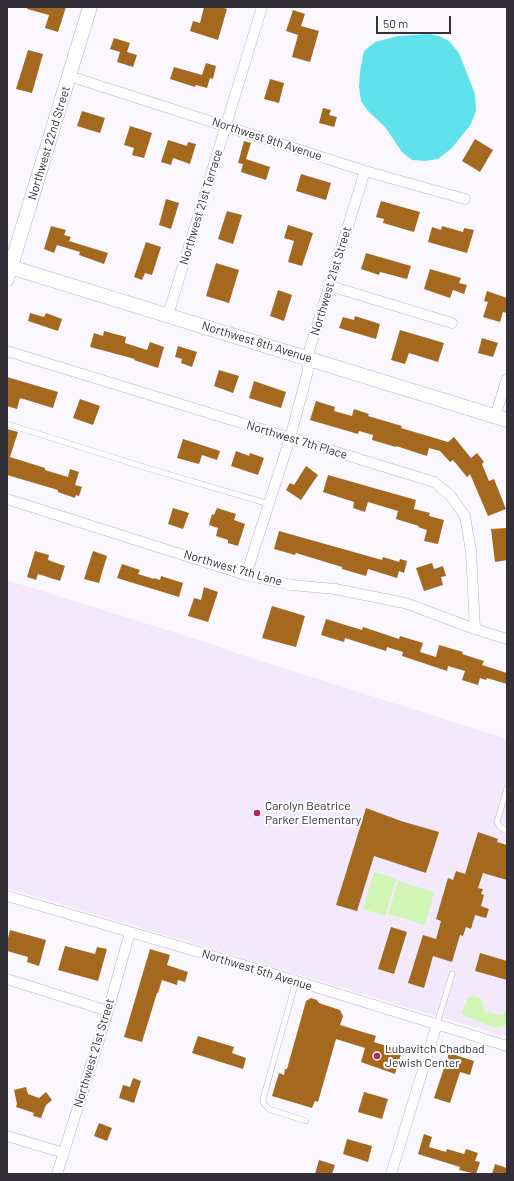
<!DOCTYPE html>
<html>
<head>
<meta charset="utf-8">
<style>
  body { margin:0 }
  #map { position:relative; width:514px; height:1181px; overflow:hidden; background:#faf8fe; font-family:Barlow,sans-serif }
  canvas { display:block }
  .frame { position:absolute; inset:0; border:8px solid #323036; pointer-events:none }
  .scale { position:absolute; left:376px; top:16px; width:75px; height:18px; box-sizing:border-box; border:2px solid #323036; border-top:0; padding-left:5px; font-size:12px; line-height:14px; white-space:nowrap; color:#323036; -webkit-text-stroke:3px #fff; paint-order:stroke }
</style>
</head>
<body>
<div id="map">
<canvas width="514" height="1181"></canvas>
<div class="frame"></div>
<div class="scale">50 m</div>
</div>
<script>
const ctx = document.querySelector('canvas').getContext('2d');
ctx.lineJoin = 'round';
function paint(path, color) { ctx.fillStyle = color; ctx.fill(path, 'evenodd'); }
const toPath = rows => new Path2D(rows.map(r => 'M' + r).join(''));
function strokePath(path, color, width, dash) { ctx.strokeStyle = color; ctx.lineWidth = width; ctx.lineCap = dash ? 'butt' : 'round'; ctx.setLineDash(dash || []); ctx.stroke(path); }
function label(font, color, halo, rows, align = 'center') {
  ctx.font = font + ' Barlow,sans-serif'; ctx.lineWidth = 4; ctx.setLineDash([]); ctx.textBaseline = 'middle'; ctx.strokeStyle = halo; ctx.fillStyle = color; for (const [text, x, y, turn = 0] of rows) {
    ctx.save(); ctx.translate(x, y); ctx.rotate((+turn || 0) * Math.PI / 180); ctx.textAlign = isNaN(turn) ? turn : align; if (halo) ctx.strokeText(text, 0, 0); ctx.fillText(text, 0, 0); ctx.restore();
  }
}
paint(toPath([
  [7,580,218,646,236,653,507,739,507,1037,7,888]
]), '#f2eafc');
paint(toPath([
  [374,872,396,879,385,916,363,909],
  [398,881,434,892,425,925,388,914],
  [473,996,478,997,482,1001,485,1011,500,1015,503,1014,507,1008,507,1025,495,1028,465,1016,462,1014,462,1012,468,997]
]), '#d1f5b5');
paint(toPath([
  [430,34,439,36,449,41,459,53,475,94,476,111,471,124,452,148,438,159,425,161,412,160,402,152,385,127,368,111,361,101,359,87,360,71,364,51,375,42,398,36]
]), '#60e2ec');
paint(toPath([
  [28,7,66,7,58,32,45,28,49,15,27,9],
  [204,7,221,7,227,9,218,40,190,31,193,21,200,23],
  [293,10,305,14,301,26,319,31,310,62,292,57,298,35,286,31],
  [114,38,130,43,127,52,137,55,133,67,117,62,120,52,110,49],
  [28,50,43,54,32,93,16,89],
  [206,63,216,66,213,79,210,78,207,88,196,85,195,87,170,79,174,67,202,75],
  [270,79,284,83,279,103,264,99],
  [323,108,331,110,329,115,337,117,334,127,319,123],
  [82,111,105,118,100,133,77,126],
  [130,126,152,133,144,158,132,155,134,148,124,145],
  [475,139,493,150,480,172,462,161],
  [168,140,187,146,188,142,196,144,190,164,173,158,171,165,161,162],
  [244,141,251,143,246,159,270,167,266,180,241,172,243,164,238,163],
  [301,174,331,183,326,200,296,191],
  [166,199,179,203,171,229,159,225],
  [381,201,420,212,414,232,383,223,384,219,376,217],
  [227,211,242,215,233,244,218,239],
  [288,225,313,233,302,266,288,262,294,241,284,238],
  [51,226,66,230,64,235,71,237,69,241,108,253,104,264,79,255,80,252,57,245,54,253,44,249],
  [442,226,463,232,464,228,474,230,467,253,428,242,432,227,441,230],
  [146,242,161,247,152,275,145,273,142,280,134,277],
  [366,253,411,266,407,279,380,272,379,275,361,269],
  [216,263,239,270,229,303,206,296],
  [430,269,461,278,459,283,467,285,464,294,453,290,450,298,424,289],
  [278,290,292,295,284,321,270,316],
  [487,291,507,298,507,313,503,312,500,322,483,317,488,302,484,301],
  [30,313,44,317,46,313,62,319,58,331,28,321],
  [355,316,380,324,376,339,339,328,343,317,354,320],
  [400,330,444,343,438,362,409,353,405,364,391,360],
  [104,331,126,337,125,343,147,350,150,342,164,347,158,368,134,360,135,359,90,347,94,333,103,336],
  [482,338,498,343,493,357,478,353],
  [178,346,197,352,192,367,181,363,182,359,175,357],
  [219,370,239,376,233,393,214,386],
  [7,377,58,392,53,408,20,398,17,409,7,406],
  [254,381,286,392,281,408,249,398],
  [80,399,100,406,93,425,73,418],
  [316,401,335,407,334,411,352,416,354,409,369,414,368,416,402,426,401,428,448,442,454,437,471,458,477,453,484,462,482,464,489,481,494,479,506,509,488,516,470,474,467,477,453,460,450,462,440,451,429,448,427,456,396,446,396,447,372,440,373,435,359,431,358,434,310,420],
  [7,429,18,432,10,457,45,468,45,470,68,477,70,469,79,472,75,485,82,487,79,496,76,495,75,498,58,492,58,490,7,475],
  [183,439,220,451,217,460,202,455,199,464,177,458],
  [236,451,249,456,250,453,264,458,258,475,231,466],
  [306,466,318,475,301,500,286,490,290,483,294,485],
  [328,475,416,500,414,509,430,513,429,516,444,520,438,544,424,541,427,530,418,527,419,526,396,519,398,511,368,502,365,512,353,508,354,502,323,492],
  [173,508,189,513,183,529,168,524],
  [217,508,236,514,234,520,245,524,238,546,228,543,228,540,216,536,218,528,209,525,212,514,214,515],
  [507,528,507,560,495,562,491,529],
  [279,531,382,560,383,557,399,562,400,559,407,561,404,573,399,571,397,578,368,569,366,576,342,569,342,567,296,553,295,555,274,549],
  [35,551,49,555,48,560,65,566,60,581,38,574,36,580,27,577],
  [93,551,107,556,99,583,84,579],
  [432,563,434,569,443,566,446,576,441,577,443,585,424,591,416,568],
  [122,564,140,570,138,574,154,579,154,578,160,580,161,576,183,583,179,597,117,578],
  [204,587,218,592,208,622,188,616,194,598,201,600],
  [272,606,305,616,296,647,262,638],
  [326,619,362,630,363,627,399,639,400,636,423,643,420,652,436,657,439,645,463,652,462,654,484,661,482,665,507,673,507,684,487,678,486,680,480,678,478,685,462,680,465,671,448,666,447,671,402,656,403,652,387,647,386,651,345,638,344,642,321,635],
  [366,808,401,821,439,832,426,873,374,856,357,911,336,905],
  [478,832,498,839,497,842,507,845,507,880,483,873,478,888,483,889,481,894,484,895,481,906,489,909,486,918,475,915,471,929,466,927,463,936,460,935,452,962,433,956,424,988,408,983,423,935,436,939,441,921,436,919,448,878,453,880,456,871,465,874],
  [391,927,407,932,394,974,378,969],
  [10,930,46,940,39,966,27,962,28,957,7,951,7,942],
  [65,946,95,954,97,947,107,949,98,981,58,970],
  [150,949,170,955,167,965,188,972,185,982,178,980,177,985,162,980,158,993,157,993,142,1042,124,1037],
  [480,953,507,961,507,980,475,971],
  [311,998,317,1000,319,1003,340,1010,343,1016,340,1025,376,1036,374,1042,402,1051,395,1074,361,1062,365,1048,336,1039,318,1102,315,1101,312,1108,272,1096,279,1073,284,1075,285,1069,287,1069,306,1001],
  [198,1036,234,1047,232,1053,246,1058,243,1069,192,1053],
  [449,1053,474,1061,470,1075,460,1072,450,1103,434,1098],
  [133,1078,141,1081,134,1103,119,1098,123,1085,130,1087],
  [26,1087,28,1094,39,1098,46,1092,52,1100,46,1105,41,1118,33,1116,34,1113,16,1107,17,1104,14,1090],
  [364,1092,388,1099,382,1119,358,1112],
  [99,1123,112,1128,107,1141,94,1136],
  [424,1134,432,1137,429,1147,446,1152,447,1149,464,1154,466,1149,478,1153,475,1161,480,1162,476,1174,459,1170,460,1167,418,1154],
  [347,1139,372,1146,368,1162,343,1154],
  [319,1160,335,1165,332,1174,315,1174],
  [495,1164,507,1168,507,1174,492,1174]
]), '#a4691e');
const lane = toPath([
  [7,424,147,468,269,504],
  [507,788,497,822,500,827,507,831],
  [296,981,263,1099,264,1104,269,1109,306,1121],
  [437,1024,452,974]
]);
const street = toPath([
  [69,76,365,171,465,199],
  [330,286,452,323],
  [168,315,262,7],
  [7,351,434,482,450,495,465,516,471,551,475,629],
  [495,416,507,379],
  [7,499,246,575,292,585,335,589,405,603,475,629,507,639],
  [246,575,290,438,308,371,307,358,365,171],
  [7,896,267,972,507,1046],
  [7,979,108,1011],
  [7,1136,64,1153],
  [57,1174,108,1011,130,932],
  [391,1174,437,1024]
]);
const secondary = toPath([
  [7,266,507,420],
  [7,279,90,7]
]);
strokePath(lane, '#b8b1c0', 6);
strokePath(street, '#b8b1c0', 11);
strokePath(secondary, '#b8b1c0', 15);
strokePath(lane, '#fff', 5);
strokePath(street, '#fff', 10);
strokePath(secondary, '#fff', 14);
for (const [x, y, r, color] of [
  [257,813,4,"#b5275b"],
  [377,1056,4,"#b5275b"]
]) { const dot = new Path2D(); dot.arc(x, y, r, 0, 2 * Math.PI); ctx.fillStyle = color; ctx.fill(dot); strokePath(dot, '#fff', 1.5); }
label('12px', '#323036', '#fff', [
  ["Northwest 9th Avenue",267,139,18],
  ["Northwest 22nd Street",49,143,-73],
  ["Northwest 21st Terrace",201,207,-73],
  ["Northwest 21st Street",331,281,-73],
  ["Northwest 8th Avenue",257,342,17],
  ["Northwest 7th Place",297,440,17],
  ["Northwest 7th Lane",233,568,16],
  ["Northwest 5th Avenue",257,970,17],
  ["Northwest 21st Street",94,1053,-73]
]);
label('12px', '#323036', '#fff', [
  ["Carolyn Beatrice",265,806],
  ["Parker Elementary",265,820],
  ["Lubavitch Chadbad",385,1049],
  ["Jewish Center",385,1063]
], 'left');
</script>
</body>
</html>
